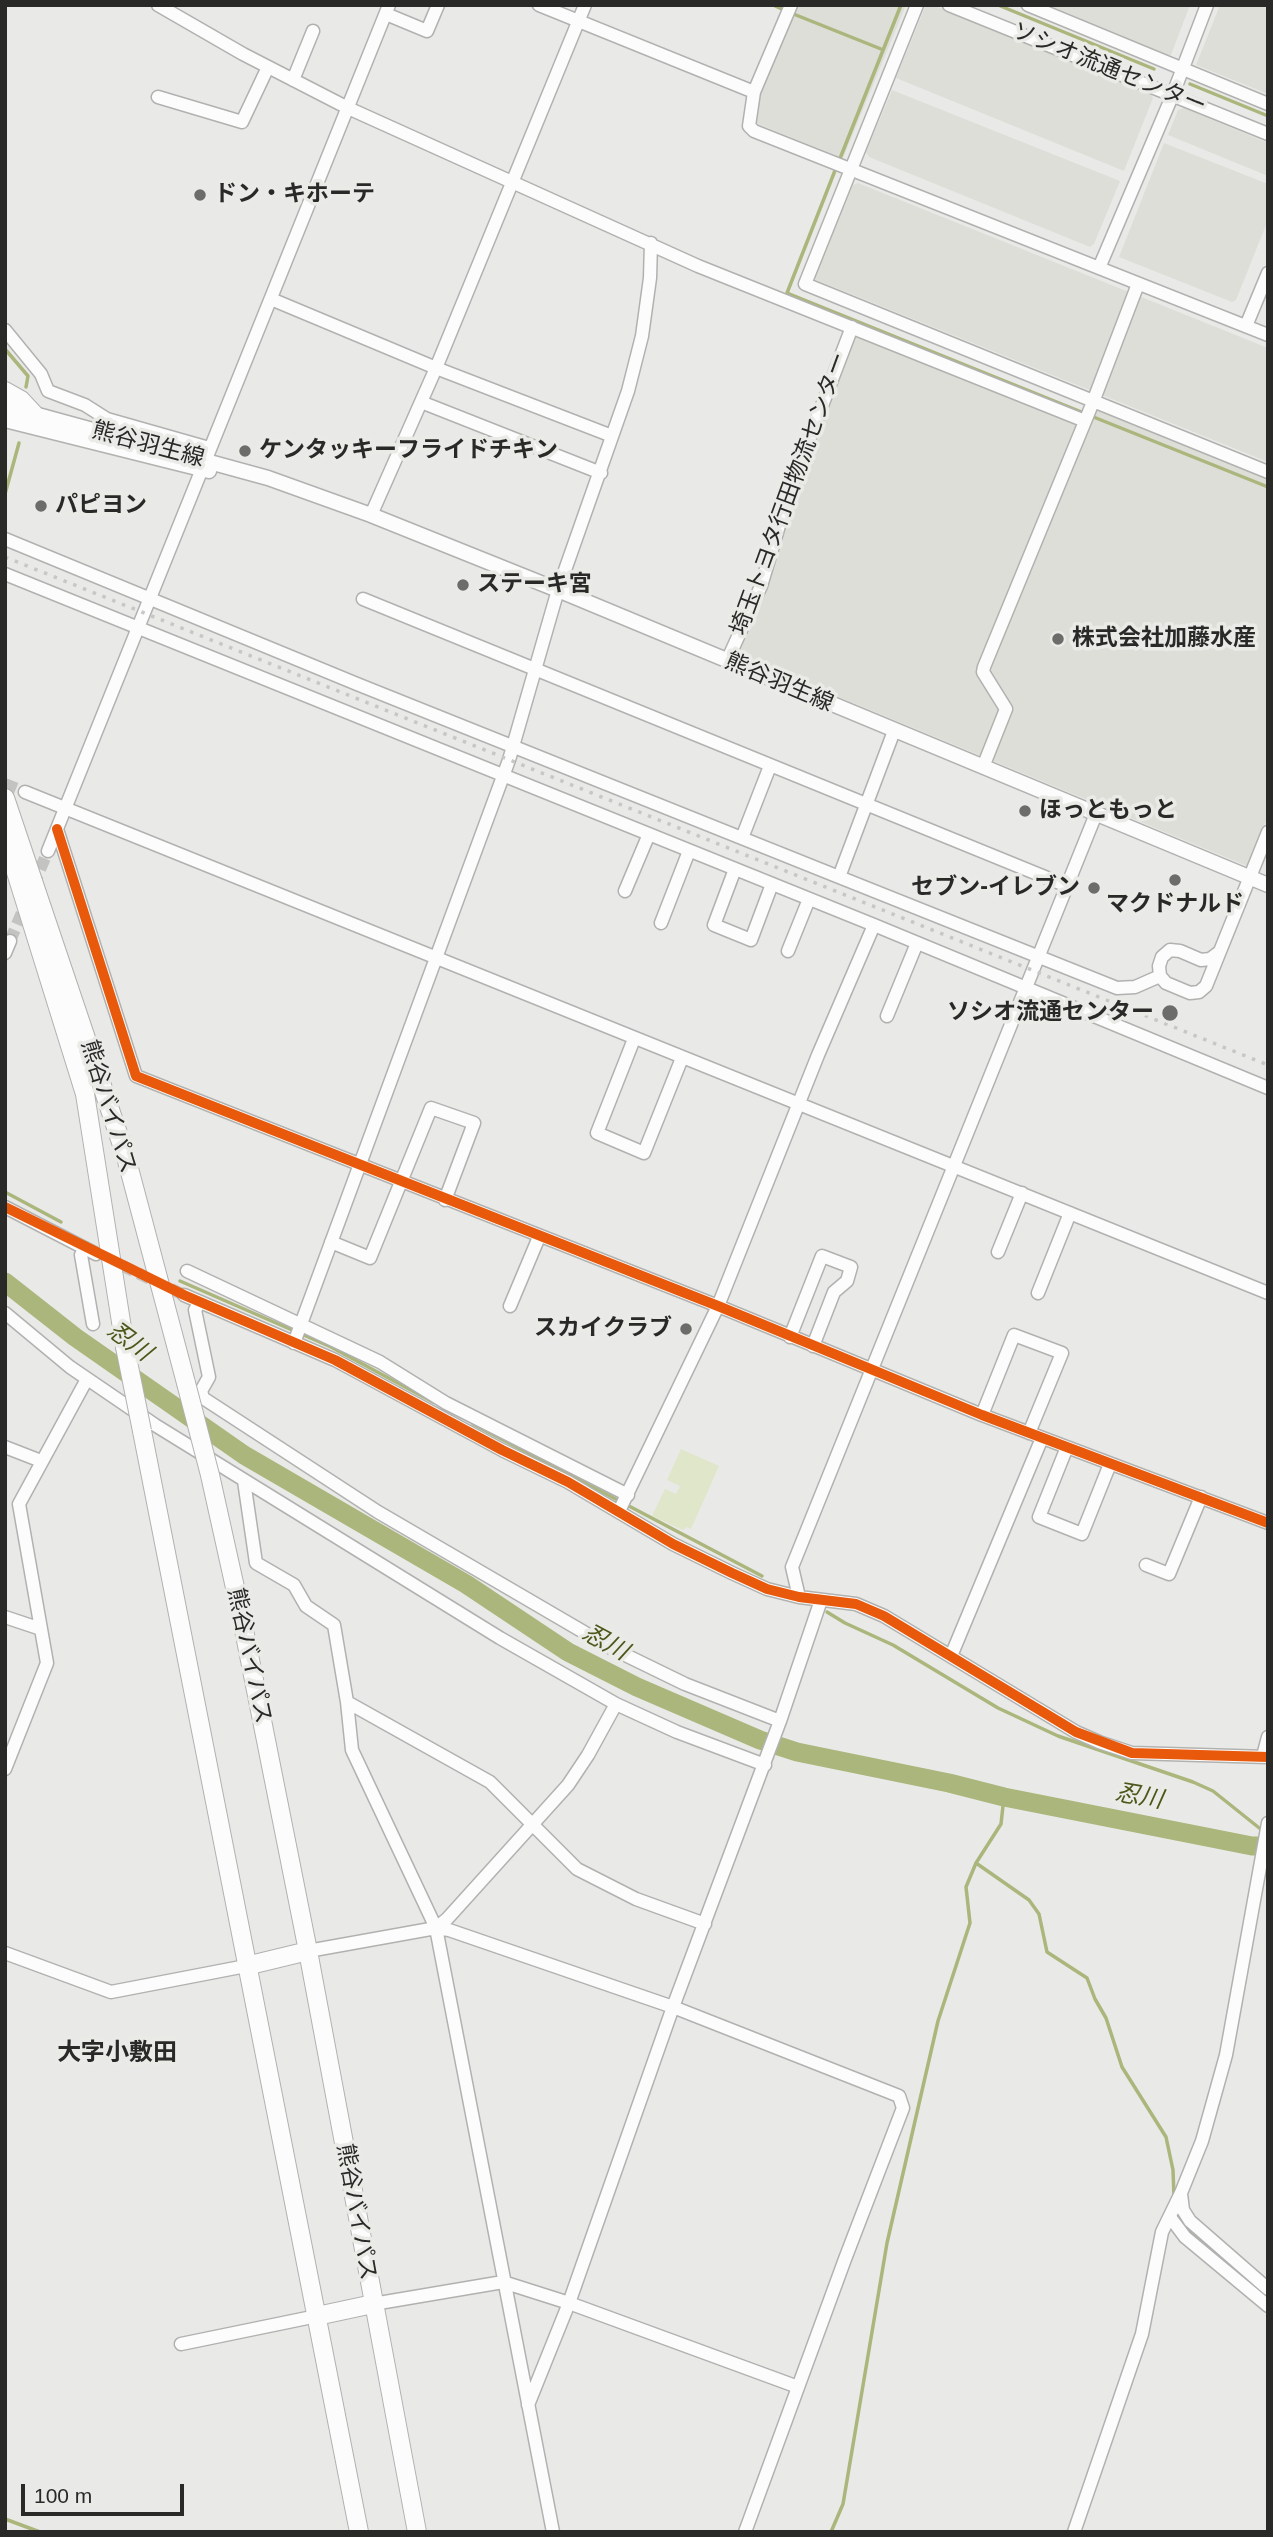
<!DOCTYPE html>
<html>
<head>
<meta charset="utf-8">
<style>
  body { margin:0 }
  #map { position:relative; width:1273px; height:2537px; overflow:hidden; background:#e9eae8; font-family:Arial,sans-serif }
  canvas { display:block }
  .frame { position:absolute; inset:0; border:7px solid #292a28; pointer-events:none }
  .scale { position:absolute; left:21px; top:2484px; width:163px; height:32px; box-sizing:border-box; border:4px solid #292a28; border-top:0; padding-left:9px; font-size:21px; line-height:24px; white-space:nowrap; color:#292a28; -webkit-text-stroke:5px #eaebe7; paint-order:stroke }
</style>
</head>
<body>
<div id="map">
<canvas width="1273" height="2537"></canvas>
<div class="frame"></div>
<div class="scale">100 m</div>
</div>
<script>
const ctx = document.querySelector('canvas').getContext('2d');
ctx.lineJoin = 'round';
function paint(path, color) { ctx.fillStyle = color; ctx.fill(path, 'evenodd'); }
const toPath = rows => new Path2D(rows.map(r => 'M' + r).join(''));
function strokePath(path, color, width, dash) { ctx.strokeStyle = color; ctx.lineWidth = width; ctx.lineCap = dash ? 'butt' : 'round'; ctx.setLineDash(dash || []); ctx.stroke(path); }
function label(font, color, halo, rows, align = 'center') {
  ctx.font = font + ' Arial,"Noto Sans JP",sans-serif'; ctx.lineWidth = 7; ctx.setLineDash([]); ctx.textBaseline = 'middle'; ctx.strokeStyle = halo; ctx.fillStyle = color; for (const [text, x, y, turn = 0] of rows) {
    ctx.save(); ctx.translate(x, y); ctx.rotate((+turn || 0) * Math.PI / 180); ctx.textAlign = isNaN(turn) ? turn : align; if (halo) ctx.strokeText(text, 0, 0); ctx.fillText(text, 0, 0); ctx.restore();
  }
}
paint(toPath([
  [797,5,906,5,843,158,758,124,754,117,754,109],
  [933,5,1151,94,1153,98,1124,171,896,78,925,7],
  [1040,5,1190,5,1171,55,1166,56],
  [1220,5,1268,5,1268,94,1196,65],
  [892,90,1120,181,1094,244,1090,247,869,157,866,152],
  [1184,108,1268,143,1268,176,1168,135,1178,110],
  [1164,143,1268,184,1268,220,1236,300,1232,302,1119,257],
  [858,183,1268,348,1268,462,814,279,853,185],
  [854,333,1085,423,1094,405,1268,475,1268,817,1247,866,735,654,766,584,792,508,796,488]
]), '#dcded7');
paint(toPath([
  [681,1449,719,1466,691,1529,687,1527,683,1530,652,1516,665,1489,676,1494,680,1486,667,1480]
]), '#dfe6c9');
strokePath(toPath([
  [773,5,784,10],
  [998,5,1154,69],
  [791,13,881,49],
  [1190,84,1268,116],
  [839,161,901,5],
  [836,168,787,293,1084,413],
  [5,349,28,376,26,387],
  [1091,416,1268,487],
  [5,494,19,443],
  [5,1192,61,1222],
  [180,1281,331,1347,433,1402],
  [473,1424,762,1576],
  [827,1612,845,1623,893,1645,998,1708,1058,1736,1193,1782,1213,1791,1263,1831],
  [976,1863,1029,1900,1039,1914,1047,1952,1087,1978,1095,1999,1106,2018,1122,2067,1166,2137,1173,2170,1174,2197],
  [1175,2211,1193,2234,1258,2290],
  [5,2519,40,2532],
  [831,2532,843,2504,887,2243,938,2021,970,1923,966,1887,976,1863,1001,1824,1004,1797]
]), '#aab67b', 3.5);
strokePath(toPath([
  [5,1282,75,1337,244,1455,466,1584,568,1652,637,1687,760,1740,797,1752,949,1783,1004,1797,1252,1846,1268,1846]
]), '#aab67b', 19);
strokePath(toPath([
  [5,784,25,792],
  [33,886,48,851],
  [10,941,26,903],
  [106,1258,184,1295]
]), '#c3c4c2', 12, [12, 6]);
const minor = toPath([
  [158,5,243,54,348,108,698,266,1085,421],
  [539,5,754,92],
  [791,5,754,92,749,126,754,131,1268,335],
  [917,5,805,284,1268,472],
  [949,5,1268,134],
  [1028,5,1268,104],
  [386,14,427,31,438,5],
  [293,80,313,31],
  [158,97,242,122,268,67],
  [1099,268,1173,94,1207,5],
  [271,299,436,368,612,436],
  [1246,326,1268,273],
  [5,330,41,374,48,391,85,405,107,419,209,448],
  [421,402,601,473],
  [371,515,436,368,585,5],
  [5,539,357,684,839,877],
  [5,574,874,925,1268,1088],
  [363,599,1067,886],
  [727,661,761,586,789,492,852,327],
  [894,731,839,877,1117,988,1135,987,1160,976],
  [983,767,1006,709,983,672,984,667,1093,402,1138,284],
  [25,792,1268,1293],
  [57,829,136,1076,718,1306,982,1415,1268,1523],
  [742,838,770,766],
  [48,851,389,5],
  [735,869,714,925,751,940,772,884],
  [625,891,649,834],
  [661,923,689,851],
  [788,951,809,899],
  [5,953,10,941],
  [1218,953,1210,959,1201,960,1180,951,1170,950,1162,957,1159,966,1160,976,1166,983,1190,993,1199,992,1206,986,1268,832],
  [887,1016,917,943],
  [634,1039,597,1133,644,1153,682,1058],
  [5,1207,96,1254],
  [331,1242,370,1258,431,1108,474,1123,445,1200],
  [85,1248,81,1255,93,1324],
  [998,1252,1022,1193],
  [187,1271,380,1362,446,1403,628,1495],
  [1038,1293,1070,1213],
  [184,1295,335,1360,502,1450,568,1482,673,1544,732,1573,767,1589,799,1597,856,1604,884,1616,1076,1732,1099,1742,1132,1753,1268,1757],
  [200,1302,195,1310,209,1377,201,1391,203,1398,378,1512,611,1648,685,1684,780,1721,821,1600],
  [510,1306,539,1237],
  [5,1313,70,1367,155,1425,500,1638,616,1704,677,1732,765,1765],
  [790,1337,822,1256,851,1267,847,1281,834,1292,813,1346],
  [294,1343,509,760,558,590,628,391,642,336,650,278,651,243],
  [982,1415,1014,1335,1062,1353,1029,1433],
  [5,1447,41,1461],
  [1067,1447,1039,1517,1082,1534,1110,1464],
  [244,1481,256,1563,294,1585,306,1606,334,1625,347,1702,352,1750,436,1928,553,2532],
  [619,1511,718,1306,818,1055,874,925],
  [1146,1565,1169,1574,1201,1497],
  [799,1597,792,1567,1096,814],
  [5,1617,41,1629],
  [951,1656,1042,1438],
  [347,1702,490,1782,577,1869,636,1899,705,1924],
  [1263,1756,1268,1737],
  [5,1769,47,1663,19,1504,87,1379],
  [436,1928,447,1919,568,1785,588,1755,616,1704],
  [308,1951,436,1928,449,1930,673,2007,899,2096,903,2108,845,2259,745,2532],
  [5,1953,111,1992,246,1966],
  [1181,2194,1183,2210,1190,2221,1268,2289],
  [1170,2217,1185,2237,1268,2306],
  [373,2304,503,2282,569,2303,798,2387],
  [181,2344,317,2316],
  [528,2405,569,2303,673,2007,780,1721],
  [1074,2532,1142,2334,1162,2232,1181,2193,1202,2141,1226,2055,1268,1823]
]);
const major = toPath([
  [5,406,268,478,371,515,558,590,1268,885],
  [5,420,209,471]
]);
const highway = toPath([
  [5,391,21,400,34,414],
  [5,798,126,1157,186,1383],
  [5,837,85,1094,125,1347],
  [142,1431,359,2532],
  [210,1475,240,1610,308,1951,417,2532],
  [246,1966,308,1951],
  [317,2316,373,2304]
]);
strokePath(minor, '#b1b2b0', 15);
strokePath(major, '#b1b2b0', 17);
strokePath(highway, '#b1b2b0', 20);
strokePath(minor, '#fcfcfc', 12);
strokePath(major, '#fcfcfc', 14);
strokePath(highway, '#fcfcfc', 18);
strokePath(toPath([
  [5,557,1268,1065]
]), '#c7c7c6', 3.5, [3.5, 7]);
const highwayBridge = toPath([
  [125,1347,142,1431],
  [186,1383,210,1475]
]);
strokePath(highwayBridge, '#b1b2b0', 20, []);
strokePath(highwayBridge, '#fcfcfc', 18);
strokePath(toPath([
  [57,829,136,1076,718,1306,982,1415,1268,1523],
  [5,1207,184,1295,335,1360,502,1450,568,1482,673,1544,732,1573,767,1589,799,1597,856,1604,884,1616,1076,1732,1132,1753,1268,1757]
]), '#e8590c', 10);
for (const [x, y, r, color] of [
  [200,195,7,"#6c6d6b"],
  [245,451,7,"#6c6d6b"],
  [41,506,7,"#6c6d6b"],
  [463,585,7,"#6c6d6b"],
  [1058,639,7,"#6c6d6b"],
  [1025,811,7,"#6c6d6b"],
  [1175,880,7,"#6c6d6b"],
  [1094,888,7,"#6c6d6b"],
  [1170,1013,9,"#6c6d6b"],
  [686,1329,7,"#6c6d6b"]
]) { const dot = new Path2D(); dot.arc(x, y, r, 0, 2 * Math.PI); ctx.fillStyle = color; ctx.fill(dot); strokePath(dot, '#eaebe7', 2.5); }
label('23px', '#292a28', '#eaebe7', [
  ["ソシオ流通センター",1109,69,22],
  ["熊谷羽生線",148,445,15],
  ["埼玉トヨタ行田物流センター",790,494,-70],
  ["熊谷羽生線",779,683,23],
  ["熊谷バイパス",108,1107,73],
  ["熊谷バイパス",249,1656,78],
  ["熊谷バイパス",356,2212,80]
]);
label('bold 23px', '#292a28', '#eaebe7', [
  ["ドン・キホーテ",214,195],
  ["ケンタッキーフライドチキン",259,451],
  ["パピヨン",55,506],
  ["ステーキ宮",477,585],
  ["株式会社加藤水産",1072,639],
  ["ほっともっと",1039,811],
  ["セブン-イレブン",1080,888,"right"],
  ["マクドナルド",1175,905,"center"],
  ["ソシオ流通センター",1154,1013,"right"],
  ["スカイクラブ",672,1329,"right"]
], 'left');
label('italic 24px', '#4c571a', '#eaebe7', [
  ["忍川",129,1342,36],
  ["忍川",605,1643,28],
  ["忍川",1139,1797,10]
]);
label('bold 24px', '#292a28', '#eaebe7', [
  ["大字小敷田",117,2053]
]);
</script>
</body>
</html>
